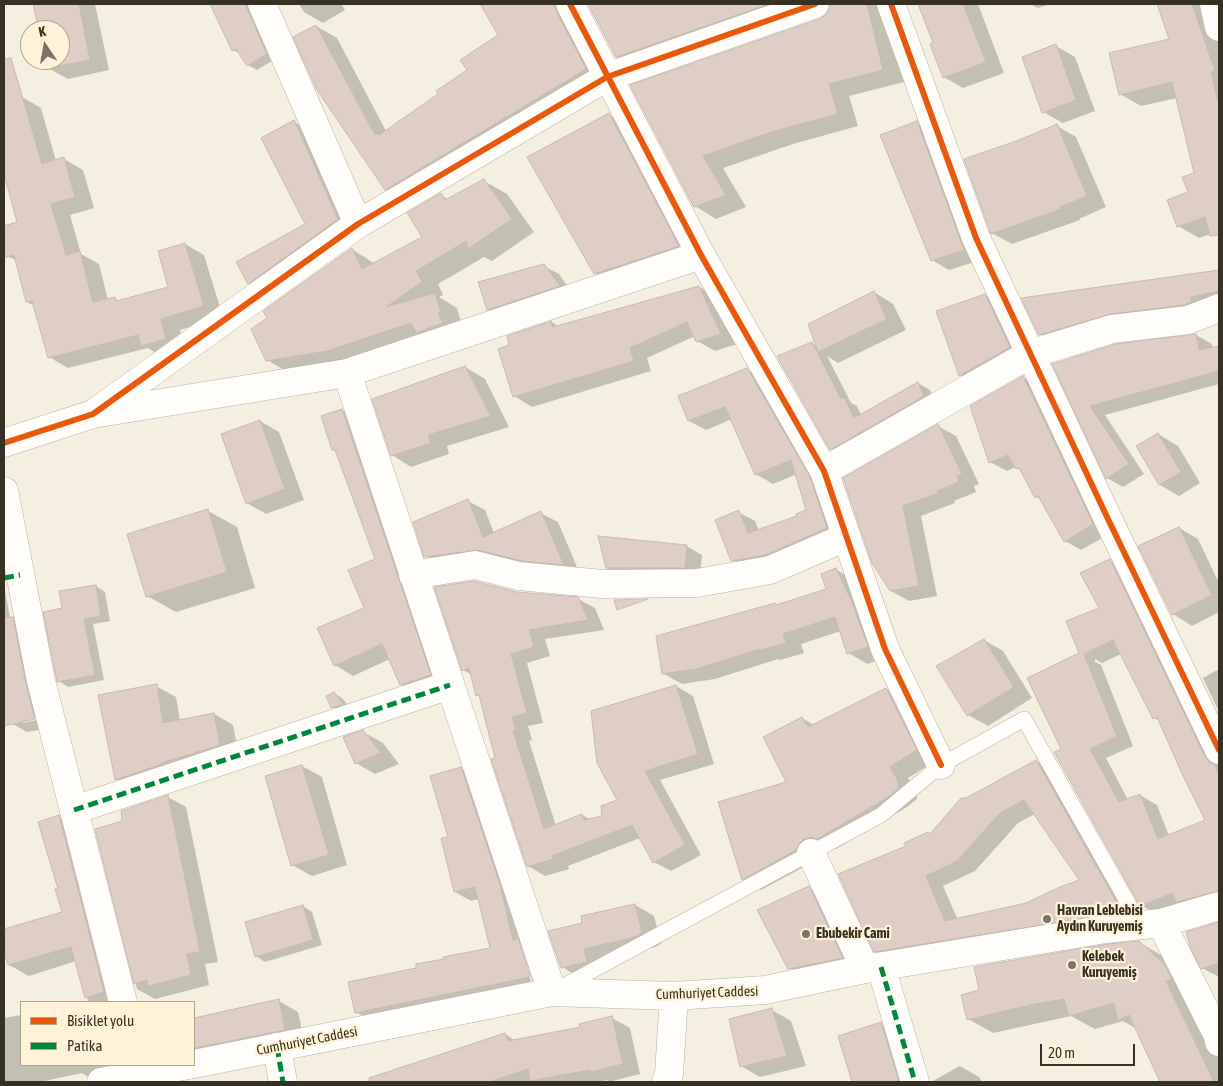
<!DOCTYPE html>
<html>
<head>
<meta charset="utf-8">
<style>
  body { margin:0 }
  #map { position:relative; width:1223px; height:1086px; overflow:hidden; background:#f5efe0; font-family:"Asap Condensed",sans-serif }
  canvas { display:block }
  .frame { position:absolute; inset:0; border:5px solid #373124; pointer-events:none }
  .legend { position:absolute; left:20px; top:1001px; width:175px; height:65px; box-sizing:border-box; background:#fef3d7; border:1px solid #aea58f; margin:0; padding:6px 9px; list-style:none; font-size:15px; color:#373124 }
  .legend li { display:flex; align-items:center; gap:10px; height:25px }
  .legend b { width:25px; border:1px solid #aea58f }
  .north { position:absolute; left:20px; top:20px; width:50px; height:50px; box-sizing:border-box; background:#fef3d7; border:1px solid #aea58f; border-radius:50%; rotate:348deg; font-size:14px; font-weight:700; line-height:20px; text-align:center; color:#373124 }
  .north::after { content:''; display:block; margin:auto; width:18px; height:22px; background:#7a7466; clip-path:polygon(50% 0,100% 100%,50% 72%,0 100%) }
  .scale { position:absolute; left:1040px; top:1044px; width:95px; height:22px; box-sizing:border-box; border:2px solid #373124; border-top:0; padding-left:6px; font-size:15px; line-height:18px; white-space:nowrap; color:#373124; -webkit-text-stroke:4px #fef3d7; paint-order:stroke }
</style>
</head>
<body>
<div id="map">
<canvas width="1223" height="1086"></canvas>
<div class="frame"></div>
<ul class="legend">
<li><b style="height:6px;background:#e8590c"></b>Bisiklet yolu</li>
<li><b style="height:6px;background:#00873e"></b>Patika</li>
</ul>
<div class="north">K</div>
<div class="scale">20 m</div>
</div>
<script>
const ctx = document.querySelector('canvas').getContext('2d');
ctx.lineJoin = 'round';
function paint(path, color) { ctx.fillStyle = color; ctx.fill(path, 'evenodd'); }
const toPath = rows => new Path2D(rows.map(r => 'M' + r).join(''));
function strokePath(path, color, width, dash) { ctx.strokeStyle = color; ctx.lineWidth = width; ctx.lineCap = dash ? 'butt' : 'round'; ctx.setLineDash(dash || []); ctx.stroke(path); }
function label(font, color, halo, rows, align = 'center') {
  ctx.font = font + ' "Asap Condensed",sans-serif'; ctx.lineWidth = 4.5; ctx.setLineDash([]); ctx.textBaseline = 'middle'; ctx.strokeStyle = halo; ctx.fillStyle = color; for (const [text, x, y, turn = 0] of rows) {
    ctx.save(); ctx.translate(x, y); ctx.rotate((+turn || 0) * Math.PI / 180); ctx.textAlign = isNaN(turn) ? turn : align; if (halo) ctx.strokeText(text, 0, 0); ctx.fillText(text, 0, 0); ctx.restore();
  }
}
paint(toPath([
  [35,4,95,4,109,70,68,79,48,68,47,60,60,60,60,30,40,30],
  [212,4,250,4,275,59,257,70,248,65,241,54,233,50],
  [299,4,341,4,345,10,323,23,304,12],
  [481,4,582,4,607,82,407,201,386,189,316,26,337,38,386,131,439,94,469,71,500,35],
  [589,4,823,4,638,69,616,57],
  [831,4,885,4,904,82,849,96,858,126,793,144,723,168,746,207,716,219,695,206,632,86,821,20,827,15,831,8],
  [920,4,978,4,1004,73,963,88,944,77],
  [1030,4,1051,4,1038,8],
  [1159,4,1219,4,1219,231,1199,238,1178,226,1196,173,1177,98,1141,106,1120,94,1171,40],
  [1056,46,1075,57,1095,111,1063,123,1043,112],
  [22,97,41,108,56,161,64,159,83,170,94,208,70,215,81,254,99,264,108,300,114,298,120,302,170,288,185,244,204,255,223,317,180,330,185,349,161,356,148,348,68,368,49,357,35,306,27,302,17,261,8,256,4,241,4,227,19,223,4,172,4,102],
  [609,115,625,124,693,255,611,282,595,273],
  [294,122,314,133,356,226,268,294,249,283,306,224],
  [916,123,934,132,981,260,949,270,932,260],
  [1057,126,1076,137,1106,207,1079,219,1080,220,1012,244,992,233,1020,141],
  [484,181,507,194,534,232,492,261,484,257,438,284,443,295,439,297,457,308,462,325,350,363,289,373,267,360,269,319,352,249,375,264,423,237,441,195,449,200],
  [544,266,559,274,573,294,502,318,488,309],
  [1219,271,1219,307,1061,346,1040,334,1023,299],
  [699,287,717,297,737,344,715,351,697,341,695,336,647,358,651,371,532,407,514,396,508,337,552,322,559,327],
  [874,292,893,304,906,330,838,363,827,356,851,403,857,406,861,415,918,383,930,390,936,403,844,456,831,449,812,344,818,347],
  [985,295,999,303,1023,355,974,383,960,375,938,312],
  [1196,335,1212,344,1213,349,1219,347,1219,384,1105,415,1144,474,1123,487,1107,478,1054,364],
  [465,367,485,379,509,427,447,446,449,454,411,467,392,455],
  [747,370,764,379,843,538,749,570,732,560,738,512,755,521,759,531,798,517,808,511,797,474,773,484,756,474,732,419,706,430,689,421,680,397],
  [1023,377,1040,387,1109,534,1081,550,1065,541,1042,500,1036,497,1023,472,1016,467,1007,471,990,462],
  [342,410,361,421,448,685,420,695,401,684,390,659,353,676,335,665,365,608,376,560,337,452,333,450],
  [260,421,279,432,304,500,266,514,247,503],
  [938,426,956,436,979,484,974,486,976,492,954,501,955,503,921,516,937,596,909,601,891,591,873,563],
  [1158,434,1178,446,1200,483,1179,496,1160,485],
  [468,501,485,510,494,533,540,513,558,522,580,574,443,566,426,556],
  [208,511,237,527,255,588,176,612,147,596],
  [1179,528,1198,539,1219,583,1219,612,1192,626,1173,614],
  [686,546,702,555,700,576,623,577,607,568],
  [1110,561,1127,570,1219,763,1219,904,1158,915,1141,905,1063,750,1081,653,1101,608],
  [1121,654,1154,718,1160,721,1207,821,1169,836,1157,805,1140,795,1128,800,1106,758,1133,746,1101,665,1095,662,1095,659,1102,663],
  [835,569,854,580,885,658,867,664,849,653,841,631,801,644,804,653,780,660,778,659,715,679,682,684,664,674,777,606,828,590],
  [4,585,10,618,12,618,28,627,50,728,27,732,11,723,4,683],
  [40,716,41,719,23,723,23,720],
  [96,586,105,592,110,621,93,624,104,680,68,687,59,681,64,609],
  [517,593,578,599,595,608,604,630,545,639,550,656,527,663,543,723,528,726,532,740,529,741,556,826,582,815,591,820,604,817,619,800,676,686,693,696,714,764,660,780,701,855,671,871,654,862,640,838,568,866,569,869,545,876,528,866,481,697,477,695,472,675,463,670],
  [984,640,1003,651,1032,698,988,726,968,715],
  [1219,669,1219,712,1203,678],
  [156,686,176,697,180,721,214,714,233,725,239,756,135,790,116,779],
  [886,689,905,700,935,761,908,778,917,793,917,799,907,807,836,849,832,848,815,861,761,890,743,879,788,782,802,718,814,725],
  [334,693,343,699,351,709,342,713,332,707],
  [363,732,383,743,399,764,375,774,356,763],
  [1036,761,1054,772,1139,921,893,961,875,951,908,847,931,835,966,799],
  [1035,814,1081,880,1026,905,958,920,943,886,975,871,1018,823],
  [302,766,322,777,347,865,312,876,292,865],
  [461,769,477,778,546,985,372,1021,356,1012,418,968,491,949,479,899,471,901,455,892,450,837],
  [518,942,520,942,533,982,531,982],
  [168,797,186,807,218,962,205,964,209,985,155,999,137,989,96,830,124,822],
  [59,817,78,828,123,1002,83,1002,88,1001,76,961,29,976,9,965,4,946,4,930,63,912,60,889],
  [809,888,846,909,878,979,826,990,789,968],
  [635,905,654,916,661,944,655,947,602,960,606,972,581,979,562,967,584,924],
  [303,906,312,912,322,945,265,962,256,956],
  [1219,923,1219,977,1202,968,1188,933],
  [1139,942,1164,957,1219,1041,1219,1082,1162,1082,1137,1029,1123,1021,1095,1029,1071,1016,993,1033,968,1019],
  [279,1001,298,1012,304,1040,194,1063,194,1019],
  [772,1010,791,1021,806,1066,760,1077,741,1066],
  [21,1015,21,1065,171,1065,95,1081,82,1073,40,1082,4,1082,4,1018],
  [612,1018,630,1028,640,1074,609,1082,607,1080,597,1082,388,1082,385,1073,505,1034,516,1041,581,1028],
  [881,1024,900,1035,914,1082,854,1082,853,1080],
  [960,1066,979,1077,982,1082,931,1082]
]), '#0003');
const building = toPath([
  [33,4,79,4,90,60,47,68,45,60,60,60,60,30,39,30,33,4],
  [210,4,245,4,267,54,247,66,236,49,232,51,210,4],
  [480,4,554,4,556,11,586,69,385,190,317,90,293,37,316,25,375,135,378,133,379,135,438,94,436,91,467,70,460,60,498,35,480,4],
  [588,4,769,4,616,57,588,4],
  [830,4,867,4,883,70,829,84,838,114,771,132,703,156,726,195,694,207,630,85,820,19,827,14,830,4],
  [918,4,963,4,986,62,943,78,930,44,933,43,918,4],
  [1157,4,1192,4,1215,71,1211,72,1219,106,1219,235,1210,236,1205,217,1177,227,1167,200,1188,192,1182,177,1194,173,1172,82,1119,95,1109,53,1169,39,1157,4],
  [1056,44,1076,100,1042,113,1022,57,1056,44],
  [11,58,42,164,64,157,75,197,51,204,66,255,80,251,93,302,115,297,116,301,168,287,158,251,185,243,204,306,161,319,166,339,141,346,138,335,48,358,32,301,26,302,14,255,4,258,4,226,17,222,4,174,4,59,11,58],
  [609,113,679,246,594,274,527,157,609,113],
  [294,120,338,219,248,284,236,262,305,224,261,138,294,120],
  [917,121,964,250,931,261,880,135,917,121],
  [1057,124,1087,196,1060,207,1061,209,991,234,964,159,1019,140,1057,124],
  [484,179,512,219,468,249,466,241,416,271,422,282,386,307,435,293,441,312,438,313,443,323,416,333,411,323,327,351,266,361,251,329,267,318,263,311,352,248,362,269,422,237,407,213,441,193,445,200,484,179],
  [544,264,560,286,487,310,478,282,544,264],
  [1219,270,1219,291,1191,297,1191,302,1184,305,1110,314,1039,335,1021,298,1219,270],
  [699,286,721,334,696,342,687,322,630,348,634,361,513,397,498,349,509,345,507,336,552,321,550,322,553,327,699,286],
  [874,291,887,319,818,352,808,324,874,291],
  [985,294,1010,347,959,376,936,311,985,294],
  [1196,334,1199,350,1219,346,1219,371,1090,406,1129,464,1106,479,1052,364,1115,344,1196,334],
  [812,342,841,399,844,397,854,418,918,382,924,396,830,450,777,356,812,342],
  [465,366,491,416,428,435,431,443,391,456,372,399,465,366],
  [747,368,810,477,827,528,765,555,731,561,715,520,739,510,748,533,797,516,796,514,806,510,791,460,755,475,725,407,688,421,678,396,747,368],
  [1023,376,1093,524,1064,542,1038,496,1035,498,1019,468,1016,469,1008,455,989,463,970,406,1023,376],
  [342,409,431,675,400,685,382,644,334,666,317,628,364,608,348,570,375,559,335,450,332,450,321,416,342,409],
  [260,420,285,489,246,504,221,434,260,420],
  [938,424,962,474,957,476,959,482,937,491,938,493,903,506,919,586,890,591,872,563,843,478,938,424],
  [1158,433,1181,472,1159,485,1136,446,1158,433],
  [468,499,483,537,541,511,564,565,522,561,478,550,424,557,413,522,468,499],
  [208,509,227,572,146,597,127,534,208,509],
  [1179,527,1212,595,1172,615,1138,546,1179,527],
  [598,536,687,545,685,568,606,568,598,536],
  [1110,559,1205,757,1210,763,1215,765,1219,775,1219,891,1176,902,1173,893,1140,906,1054,752,1061,749,1027,678,1079,653,1066,621,1099,608,1080,573,1110,559],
  [1113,640,1153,719,1157,717,1183,776,1205,820,1158,839,1140,794,1119,802,1090,749,1117,736,1084,654,1113,640],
  [836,568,852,602,868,647,847,654,835,617,783,634,786,643,761,650,760,649,696,669,662,674,656,636,775,603,776,605,826,589,821,574,836,568],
  [474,581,517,592,578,597,588,620,529,630,534,647,511,654,527,713,512,717,516,731,513,731,544,829,582,814,584,820,602,816,601,806,617,800,597,763,591,711,676,685,698,754,645,771,685,845,653,863,632,825,552,856,553,859,527,867,491,759,495,758,479,695,476,696,469,668,462,671,434,587,474,581],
  [96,585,101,616,84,619,95,675,57,682,43,612,62,608,59,591,96,585],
  [648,599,617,610,614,600,648,599],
  [13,617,26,684,35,719,4,726,4,618,13,617],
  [984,639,1014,687,967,716,936,666,984,639],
  [157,684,163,723,214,713,220,745,161,763,162,764,115,780,98,695,157,684],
  [886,688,917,750,890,767,898,781,898,789,888,797,817,839,812,837,804,839,799,844,796,850,742,880,718,802,786,782,763,737,802,717,808,727,886,688],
  [334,692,343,704,331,708,326,696,334,692],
  [363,730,381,753,355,764,343,737,363,730],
  [1036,760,1122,912,874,952,838,874,906,846,904,843,928,832,930,834,961,798,966,798,1036,760],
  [1024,800,1079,880,1060,887,1026,903,945,921,926,876,957,861,1000,813,1024,800],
  [302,765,329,855,291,866,265,776,302,765],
  [461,767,500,885,513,940,518,938,530,976,525,978,355,1013,348,982,416,968,416,964,444,959,443,957,490,948,475,887,454,892,441,838,448,837,430,776,461,767],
  [168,795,200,952,187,954,191,975,148,986,147,980,134,984,95,829,122,821,121,811,168,795],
  [59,815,104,992,85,998,71,947,8,965,4,951,4,929,62,912,55,889,58,889,38,822,59,815],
  [809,886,843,958,788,969,757,910,809,886],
  [635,904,642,933,635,937,584,949,587,962,561,968,548,931,582,923,581,916,635,904],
  [303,905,313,940,255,957,245,922,303,905],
  [1219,922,1219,963,1201,969,1191,949,1186,932,1219,922],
  [1139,941,1164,964,1172,979,1166,981,1214,1082,1160,1082,1129,1015,1118,1020,1114,1003,1069,1016,1064,999,1030,1005,967,1020,961,995,979,990,974,967,1108,944,1139,941],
  [279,999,285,1030,194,1048,194,1018,279,999],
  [772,1008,787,1056,740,1067,729,1019,772,1008],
  [612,1016,623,1064,590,1072,590,1070,530,1081,528,1069,489,1082,370,1082,369,1078,505,1033,508,1041,580,1027,579,1024,612,1016],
  [881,1022,899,1082,852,1082,838,1036,881,1022]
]);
paint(building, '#e0cec6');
strokePath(building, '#c5bbb3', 1);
const lane = toPath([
  [560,988,881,815,941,765,1024,719,1141,926]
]);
const street = toPath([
  [262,4,358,224],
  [570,4,701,255,824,471,885,649,941,765],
  [891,4,976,238,1108,519,1219,750],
  [1214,4,1219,27],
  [347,373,552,992],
  [99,413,347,373,701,255],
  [4,443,93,414,358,224,607,77,815,4],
  [824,471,1030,354,1112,329,1188,320,1219,308],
  [413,575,475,565,519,576,602,584,697,583,770,570,846,537],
  [74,810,450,685],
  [811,853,865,969],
  [1161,923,1218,1036,1219,1042],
  [881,967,915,1082],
  [277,1047,283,1082]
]);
const secondary = toPath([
  [4,491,41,681,123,1002],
  [194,1064,552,992,674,996,765,990,865,969,1106,929,1161,923,1219,906],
  [101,1082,188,1065],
  [666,1082,669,1074,674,996]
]);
strokePath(lane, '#b7b2a5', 16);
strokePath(street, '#b7b2a5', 29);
strokePath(secondary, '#b7b2a5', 29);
strokePath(lane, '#fefdfa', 15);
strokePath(street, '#fefdfa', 28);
strokePath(secondary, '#fefdfa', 28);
strokePath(toPath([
  [4,578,20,575],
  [74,810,450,685],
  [881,967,915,1082],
  [277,1047,283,1082]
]), '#00873e', 5, [10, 5]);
strokePath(toPath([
  [570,4,701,255,824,471,885,649,941,765],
  [891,4,976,238,1108,519,1219,750],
  [4,443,93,414,358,224,607,77,815,4]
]), '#e8590c', 6);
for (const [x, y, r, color] of [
  [1047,919,5,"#7a7466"],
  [806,934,5,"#7a7466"],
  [1072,965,5,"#7a7466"]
]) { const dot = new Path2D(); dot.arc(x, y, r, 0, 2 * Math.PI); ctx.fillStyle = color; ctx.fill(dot); strokePath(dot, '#fef3d7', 2); }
label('bold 14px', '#373124', '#fef3d7', [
  ["Havran Leblebisi",1057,911],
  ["Aydın Kuruyemiş",1057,927],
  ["Ebubekir Cami",816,934],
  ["Kelebek",1082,957],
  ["Kuruyemiş",1082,973]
], 'left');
label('14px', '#373124', '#fef3d7', [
  ["Cumhuriyet Caddesi",707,993,-2],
  ["Cumhuriyet Caddesi",307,1041,-11]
]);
</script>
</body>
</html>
